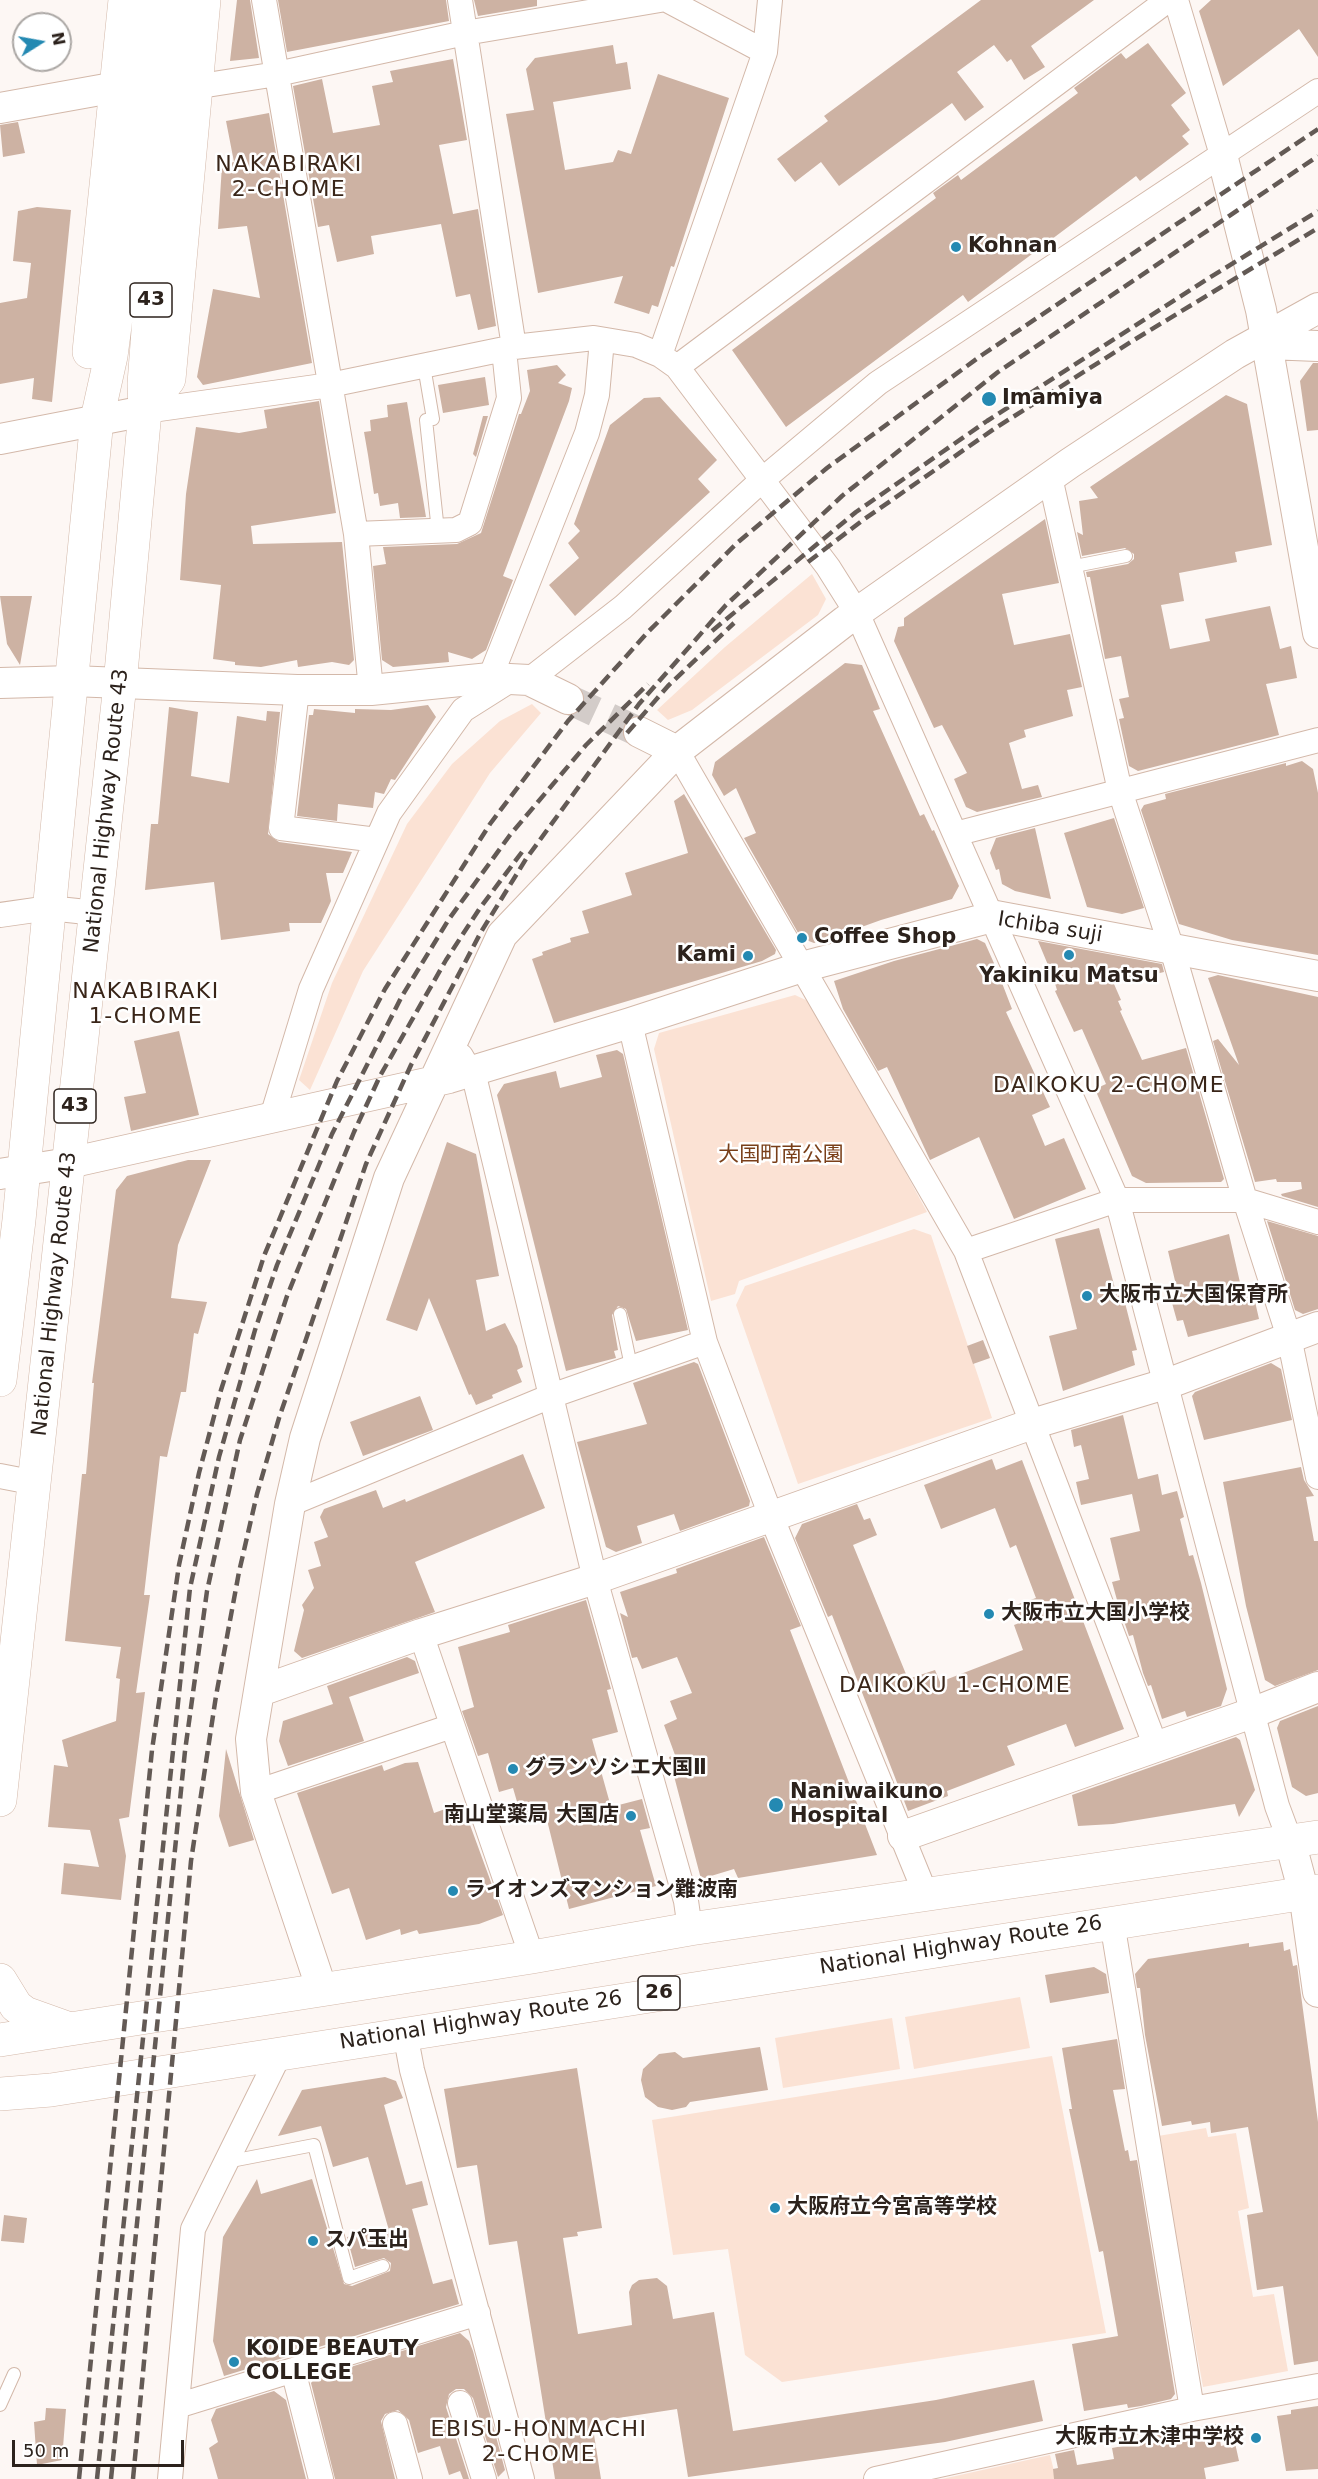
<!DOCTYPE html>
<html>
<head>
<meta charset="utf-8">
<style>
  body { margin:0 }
  #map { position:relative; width:1318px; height:2479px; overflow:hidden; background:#fdf7f4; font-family:"DejaVu Sans",sans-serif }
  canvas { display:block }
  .north { position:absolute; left:12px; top:12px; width:60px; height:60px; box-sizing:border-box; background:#fff; border:2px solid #aba7a4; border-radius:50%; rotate:79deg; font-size:16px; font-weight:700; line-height:24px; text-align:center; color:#2c221c }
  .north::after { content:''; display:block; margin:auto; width:21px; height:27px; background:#2489b2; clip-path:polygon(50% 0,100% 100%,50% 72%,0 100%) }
  .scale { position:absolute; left:12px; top:2440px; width:172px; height:27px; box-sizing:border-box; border:3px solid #2c221c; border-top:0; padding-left:8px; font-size:18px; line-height:21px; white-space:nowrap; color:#2c221c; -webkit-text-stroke:4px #fff; paint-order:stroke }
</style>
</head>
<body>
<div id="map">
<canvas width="1318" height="2479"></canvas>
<div class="north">N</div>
<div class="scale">50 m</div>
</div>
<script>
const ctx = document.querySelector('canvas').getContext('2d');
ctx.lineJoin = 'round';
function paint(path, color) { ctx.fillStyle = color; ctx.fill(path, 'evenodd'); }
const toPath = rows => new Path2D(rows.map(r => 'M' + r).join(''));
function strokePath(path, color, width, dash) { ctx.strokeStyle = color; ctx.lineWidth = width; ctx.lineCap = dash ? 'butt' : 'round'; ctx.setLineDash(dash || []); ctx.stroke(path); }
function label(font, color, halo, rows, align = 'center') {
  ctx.font = font + ' "DejaVu Sans","Noto Sans JP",sans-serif'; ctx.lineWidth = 5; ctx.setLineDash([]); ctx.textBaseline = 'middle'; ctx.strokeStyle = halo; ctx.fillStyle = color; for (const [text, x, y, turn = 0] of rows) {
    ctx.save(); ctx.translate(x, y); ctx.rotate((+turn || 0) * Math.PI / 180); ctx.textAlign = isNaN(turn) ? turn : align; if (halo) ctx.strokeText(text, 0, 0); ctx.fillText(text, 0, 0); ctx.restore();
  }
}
paint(toPath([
  [812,574,826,599,818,615,692,710,668,720,657,710,725,647],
  [532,704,541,713,490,773,363,971,310,1090,299,1080,332,983,407,824,452,764,500,721],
  [795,995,808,1001,844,1059,927,1212,739,1281,735,1294,711,1301,654,1049,659,1033],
  [914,1229,931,1235,992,1418,798,1484,736,1305,745,1286],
  [1020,1997,1030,2048,914,2069,905,2017],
  [892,2018,900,2069,783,2088,775,2038],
  [1052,2056,1106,2333,782,2382,745,2355,728,2249,673,2255,652,2120],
  [1206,2128,1208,2137,1236,2133,1249,2208,1238,2211,1253,2297,1274,2294,1288,2371,1203,2387,1158,2136],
  [1050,2455,1056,2479,942,2479]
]), '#fbe2d4');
paint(toPath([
  [237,0,250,0,259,58,230,61],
  [278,0,446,0,449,21,287,52],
  [474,0,537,0,537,6,478,16],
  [981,0,1094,0,1031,46,1045,67,1024,80,1011,59,1007,62,994,45,957,72,984,107,965,121,952,103,839,186,821,162,795,182,777,159,828,121,824,116],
  [1211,0,1318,0,1318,57,1299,29,1223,86,1199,11],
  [1148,43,1186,93,1171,105,1190,130,1182,136,1189,144,1140,181,1136,176,968,302,963,295,786,427,732,350,936,198,933,193,958,175,961,180,1078,93,1074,88,1121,53,1126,59],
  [613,45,616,64,627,62,631,89,553,102,565,170,613,162,618,150,631,154,658,74,729,98,674,267,671,266,658,307,652,305,649,314,614,303,623,276,538,293,506,114,534,110,526,69,535,58],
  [453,59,467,140,439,145,453,214,478,209,496,326,478,330,470,294,456,297,441,224,371,236,374,254,337,262,329,225,318,227,293,86,322,79,333,133,380,125,372,86,393,82,390,71],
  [269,113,312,363,203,385,197,377,213,289,260,298,247,226,218,229,222,165,234,162,226,121],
  [18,122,25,153,3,157,0,125],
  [37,207,71,210,52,402,32,399,34,378,0,384,0,303,27,298,31,263,13,261,18,211],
  [1313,363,1318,363,1318,430,1307,431,1300,381],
  [557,365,566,375,558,383,572,388,569,401,503,576,513,580,486,650,472,659,448,652,449,662,393,667,382,660,373,566,386,564,383,547,457,544,481,533,519,414,521,414,530,391,527,370],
  [485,377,489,405,443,413,438,385],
  [1226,395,1247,404,1272,545,1235,552,1237,562,1179,573,1184,601,1161,605,1170,649,1210,641,1205,619,1270,606,1280,649,1291,646,1297,678,1266,684,1279,735,1138,771,1129,766,1119,719,1124,718,1119,699,1129,697,1121,656,1105,659,1090,577,1087,577,1086,572,1128,564,1134,559,1134,554,1125,548,1082,556,1077,532,1083,535,1079,501,1098,498,1090,487],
  [660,397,717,460,698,479,710,492,575,616,549,585,579,558,568,543,580,531,574,524,610,425,644,398],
  [319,401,336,513,251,526,253,544,342,542,354,660,349,665,332,662,298,667,297,660,261,667,235,665,235,662,213,659,221,585,180,580,186,494,196,427,239,433,267,428,264,410],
  [407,402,426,517,400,518,398,503,380,506,378,493,374,494,368,455,364,432,371,431,370,420,388,417,387,405],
  [483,416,488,416,476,457,473,454],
  [1045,519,1059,583,1002,594,1014,645,1070,634,1082,687,1067,690,1073,716,1024,730,1026,737,1009,743,1022,789,1038,785,1042,797,977,812,966,807,954,779,967,773,942,725,934,728,894,641,898,627,904,626,904,618],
  [0,596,32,596,20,665,7,644],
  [845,663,862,665,880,709,873,711,920,816,924,814,932,831,934,830,959,886,952,899,881,920,856,929,856,932,814,943,801,938,744,838,756,833,736,788,724,796,712,775,715,762],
  [428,705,436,717,395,780,391,779,384,794,375,792,373,808,338,804,337,821,297,816,309,715,313,715,314,709,355,713,355,709,391,710],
  [169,707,198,712,191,776,229,783,237,716,266,721,267,711,280,712,268,834,279,842,352,852,343,873,326,873,331,901,321,923,289,923,290,931,221,940,214,882,145,890,151,824,158,824],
  [1302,761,1313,769,1318,793,1318,955,1232,940,1179,924,1141,810,1144,805,1166,799,1165,794,1286,763,1286,766],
  [684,794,776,950,775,954,762,961,554,1023,532,959,543,955,542,952,571,942,570,938,589,933,582,911,632,895,625,873,688,853,674,801],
  [1114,818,1144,908,1122,914,1087,907,1064,833],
  [1035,828,1051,899,1015,891,1002,884,999,869,996,870,990,853,996,838],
  [977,939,985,943,997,970,1012,1009,1006,1012,1050,1107,1032,1115,1045,1146,1064,1138,1086,1189,1014,1219,979,1137,930,1160,887,1067,878,1071,843,1009,834,981,894,961],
  [1038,941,1162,964,1164,972,1114,984,1121,1000,1118,1001,1122,1010,1120,1011,1142,1060,1186,1048,1224,1179,1221,1182,1146,1183,1132,1176,1095,1089,1106,1084,1082,1029,1074,1032,1055,991,1057,990,1053,977],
  [1218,975,1318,997,1318,1207,1282,1196,1281,1194,1302,1189,1301,1182,1277,1182,1276,1179,1255,1182,1213,1041,1218,1039,1239,1065,1208,978],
  [179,1031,199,1115,131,1131,124,1097,146,1093,134,1041],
  [617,1050,623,1054,688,1330,636,1341,626,1309,618,1306,612,1315,618,1350,614,1351,616,1358,566,1371,497,1095,504,1084,556,1071,560,1088,602,1077,596,1055],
  [447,1142,476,1154,499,1276,476,1280,486,1331,505,1323,517,1346,523,1367,517,1370,522,1382,492,1395,493,1398,476,1405,471,1394,469,1395,429,1298,417,1331,386,1320],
  [188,1160,211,1160,178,1245,171,1298,207,1302,198,1334,194,1333,186,1392,181,1392,167,1457,160,1456,144,1595,150,1595,136,1693,145,1692,129,1817,119,1819,126,1856,121,1900,61,1894,64,1863,99,1867,90,1830,48,1827,54,1765,68,1767,62,1740,116,1721,120,1679,116,1678,121,1647,65,1641,82,1474,86,1474,94,1383,92,1383,116,1190,127,1176],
  [1267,1221,1318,1236,1318,1309,1303,1314,1295,1310],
  [1099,1228,1117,1296,1123,1295,1137,1350,1132,1351,1135,1365,1063,1391,1049,1336,1077,1329,1055,1239],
  [1229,1234,1241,1287,1251,1284,1259,1319,1188,1337,1183,1320,1177,1321,1172,1303,1180,1302,1168,1251],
  [983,1340,990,1358,973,1364,967,1346],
  [694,1362,698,1364,750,1501,749,1506,680,1531,674,1514,637,1526,642,1543,616,1552,606,1547,577,1442,647,1424,633,1383],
  [1271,1363,1281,1369,1292,1420,1204,1440,1192,1396,1195,1392],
  [420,1396,433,1430,363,1456,350,1422],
  [1123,1415,1138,1479,1158,1474,1162,1495,1177,1491,1184,1517,1180,1519,1189,1556,1193,1555,1201,1583,1227,1689,1221,1706,1187,1717,1185,1711,1162,1719,1151,1685,1148,1686,1143,1673,1133,1635,1129,1636,1117,1600,1112,1582,1120,1580,1110,1538,1140,1531,1132,1494,1081,1505,1076,1482,1089,1479,1081,1445,1074,1447,1071,1430],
  [523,1454,545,1508,415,1562,435,1612,302,1658,294,1651,304,1610,302,1605,314,1588,308,1570,321,1566,314,1542,328,1537,320,1517,324,1509,376,1490,383,1508,405,1499,406,1502],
  [992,1459,996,1470,1022,1460,1124,1729,1075,1747,1066,1724,1007,1746,1015,1765,947,1791,948,1796,908,1811,832,1615,828,1617,795,1538,802,1524,857,1504,864,1520,870,1518,877,1535,853,1545,908,1679,935,1670,940,1682,1023,1650,1014,1625,1022,1622,1016,1605,1036,1598,1016,1545,1010,1548,995,1508,941,1529,924,1485],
  [1301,1467,1304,1480,1314,1496,1306,1497,1314,1541,1318,1541,1318,1670,1275,1686,1265,1680,1246,1606,1223,1482],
  [764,1537,801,1626,790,1630,877,1855,738,1878,734,1869,701,1879,669,1757,675,1755,664,1725,677,1719,670,1701,692,1693,677,1657,642,1669,637,1657,632,1658,620,1613,628,1617,620,1592,677,1573,676,1569],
  [586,1600,611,1689,607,1690,618,1732,592,1739,611,1807,642,1799,650,1828,640,1830,656,1886,569,1909,546,1816,526,1822,525,1818,522,1819,513,1788,499,1792,488,1753,478,1756,462,1711,474,1707,458,1647,510,1632,508,1625],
  [407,1657,415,1661,419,1673,349,1697,364,1741,288,1766,279,1741,283,1721,333,1704,327,1686],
  [1318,1706,1318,1793,1306,1796,1292,1787,1277,1728,1280,1721],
  [1236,1737,1240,1740,1255,1790,1239,1817,1235,1804,1113,1824,1078,1826,1072,1795],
  [226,1749,254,1840,229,1847,219,1816],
  [418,1762,434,1813,462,1803,503,1915,479,1924,419,1934,417,1930,401,1935,400,1929,366,1940,349,1888,332,1894,297,1793,382,1765,384,1771,405,1763],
  [1283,1942,1284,1951,1290,1949,1293,1966,1297,1965,1318,2122,1318,2361,1294,2365,1283,2286,1257,2290,1247,2215,1263,2212,1248,2127,1211,2133,1210,2122,1192,2125,1191,2121,1162,2126,1145,2035,1140,1988,1137,1988,1135,1974,1148,1959,1249,1943,1249,1947],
  [1094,1967,1106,1974,1109,1993,1050,2003,1045,1975],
  [1117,2039,1125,2089,1113,2090,1125,2151,1128,2150,1130,2161,1137,2160,1175,2394,1171,2399,1141,2406,1128,2408,1127,2404,1084,2411,1072,2344,1118,2336,1103,2251,1099,2252,1069,2109,1072,2109,1062,2048],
  [760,2047,768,2090,690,2102,686,2107,672,2110,658,2107,645,2097,641,2080,643,2069,659,2054,675,2052,683,2058],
  [577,2068,602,2228,577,2232,578,2236,563,2238,578,2334,632,2325,629,2292,632,2285,639,2280,657,2278,667,2286,673,2319,714,2312,733,2431,936,2400,1034,2380,1043,2421,945,2442,688,2477,677,2409,592,2422,601,2479,555,2479,517,2241,489,2245,477,2165,457,2168,444,2089],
  [385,2077,396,2081,403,2098,384,2105,406,2185,422,2181,428,2205,412,2209,433,2284,452,2279,459,2304,224,2376,213,2341,223,2237,257,2179,261,2194,312,2179,344,2284,352,2286,390,2271,391,2263,384,2258,355,2267,347,2237,388,2227,368,2157,333,2167,321,2126,278,2136,302,2090],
  [4,2215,27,2218,24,2243,1,2241],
  [460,2333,469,2341,473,2351,505,2470,498,2477,473,2398,464,2389,456,2389,449,2394,446,2407,469,2479,463,2479,460,2471,449,2475,440,2446,418,2453,409,2420,398,2410,385,2414,381,2421,395,2479,335,2479,311,2383,315,2378],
  [274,2391,286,2400,306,2479,218,2479,209,2448,218,2442,211,2420,216,2409],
  [1318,2406,1318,2469,1286,2471,1277,2416,1291,2414,1291,2410],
  [46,2408,66,2409,62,2460,37,2465,34,2422,45,2420],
  [1217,2424,1221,2446,1235,2443,1239,2461,1204,2468,1206,2479,1054,2479,1053,2469,1058,2468,1055,2454,1074,2450,1077,2465,1114,2459,1112,2448,1150,2441,1149,2436]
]), '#cdb2a3');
strokePath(toPath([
  [568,699,639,732]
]), '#d3ccc9', 30, [30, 15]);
const service = toPath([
  [424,366,433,419,426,420,438,531],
  [1070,567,1126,556],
  [620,1314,631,1366],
  [226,2162,314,2145,349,2278,383,2266],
  [0,2405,14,2374]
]);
const minor = toPath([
  [264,0,356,534,371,690],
  [460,0,514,347],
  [667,0,765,52],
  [1176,0,1222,155],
  [194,87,277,74,465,33,660,0],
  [660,355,765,52,770,0],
  [677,367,1168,0],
  [145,411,330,385,514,347,594,338,636,345,660,355,677,367,828,567,857,613,1117,1200,1277,1806,1290,1841],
  [1050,477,1120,791,1172,949,1245,1200,1289,1337,1318,1477],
  [356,534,456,530,470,523,509,398,504,350],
  [490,678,587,433,597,395,602,340],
  [529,680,623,607,761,481,878,383,1318,91],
  [297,690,281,828,377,840],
  [677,751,966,1251,1156,1747],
  [955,834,1318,740],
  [0,915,49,908,96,913],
  [630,1023,705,1342,771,1516,926,1895],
  [461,1056,475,1080,595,1579,686,1901,690,1929],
  [272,1117,311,989,389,813,463,710,512,679],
  [966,1251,1117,1200,1245,1200,1318,1222],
  [0,1476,36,1483],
  [290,1504,551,1396,705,1342],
  [421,1634,532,1957],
  [256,1792,452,1726],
  [1112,1922,1192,2409],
  [405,2033,412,2070,522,2479],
  [293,2370,321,2479],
  [460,2403,484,2479],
  [177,2406,478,2313],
  [395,2424,410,2479],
  [170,2479,193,2229,280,2053],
  [876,2479,1192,2409,1318,2386]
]);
const tertiary = toPath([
  [0,108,117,87],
  [1222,155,1261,310,1318,633],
  [1268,344,1318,346],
  [0,439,145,411],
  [0,683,72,681,297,690,371,690,490,678,529,680,568,699],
  [639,732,677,751],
  [0,1174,69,1163,449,1078,630,1023,802,967,996,916,1318,976],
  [260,1691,421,1634,595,1579,1032,1424,1172,1382,1318,1327],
  [903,1836,1252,1713,1318,1687],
  [1290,1841,1304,1893,1318,1992],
  [322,1990,256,1792,251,1739,290,1504,305,1438,389,1178,502,935,677,751,845,621,1070,463,1235,354,1318,308]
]);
const trunk = toPath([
  [89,352,125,0],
  [145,411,169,379,204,0],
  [0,1380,19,1220,97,419,111,356,133,188,152,0],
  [0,1800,120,684,145,411,144,384,155,238,180,0],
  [0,1980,16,2006,25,2013,67,2028],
  [0,2040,532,1957,690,1929,1318,1837],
  [0,2094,51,2090,1318,1891]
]);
strokePath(service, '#d3b8a9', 14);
strokePath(minor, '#d3b8a9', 26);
strokePath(tertiary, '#d3b8a9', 32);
strokePath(trunk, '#d3b8a9', 34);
strokePath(service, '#fff', 12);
strokePath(minor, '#fff', 24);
strokePath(tertiary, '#fff', 30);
strokePath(trunk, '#fff', 33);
strokePath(toPath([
  [808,562,863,520,994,429,1134,340,1318,228],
  [712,631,856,512,987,421,1209,278,1318,211],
  [627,733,668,686,734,623],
  [79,2479,152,1750,179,1565,199,1473,221,1390,264,1256,337,1081,385,989,490,824,568,721,648,632,737,543,827,468,982,355,1318,129],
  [97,2479,190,1588,219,1457,255,1330,277,1265,332,1134,402,996,449,919,510,835,586,745,648,684],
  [111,2479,185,1751,207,1591,240,1440,287,1296,354,1132,380,1076,446,960,480,908,522,852],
  [133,2479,191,1861,216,1696,239,1572,257,1494,279,1418,366,1164,411,1065,481,932,526,859,639,704,726,605,842,496,998,372,1318,156]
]), '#635a55', 4.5, [12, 6]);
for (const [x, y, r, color] of [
  [956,247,6,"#2489b2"],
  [989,399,8,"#2489b2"],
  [802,938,6,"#2489b2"],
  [1069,955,6,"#2489b2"],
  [748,956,6,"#2489b2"],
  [1087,1296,6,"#2489b2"],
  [989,1614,6,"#2489b2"],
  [513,1769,6,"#2489b2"],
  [776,1805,8,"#2489b2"],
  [631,1816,6,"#2489b2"],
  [453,1891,6,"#2489b2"],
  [775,2208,6,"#2489b2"],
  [313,2241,6,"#2489b2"],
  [234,2362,6,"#2489b2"],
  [1256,2438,6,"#2489b2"]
]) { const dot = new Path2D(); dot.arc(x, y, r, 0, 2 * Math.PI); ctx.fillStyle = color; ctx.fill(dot); strokePath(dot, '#fff', 2); }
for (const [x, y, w] of [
  [151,300,42],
  [75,1106,42],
  [659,1993,42]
]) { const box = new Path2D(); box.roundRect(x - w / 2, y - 17, w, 34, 4.5); ctx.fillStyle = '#fff'; ctx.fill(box); strokePath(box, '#2c221c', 1.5); }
label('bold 20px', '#2c221c', null, [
  ["43",151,300],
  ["43",75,1106],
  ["26",659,1993]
]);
label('bold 21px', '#2c221c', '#fff', [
  ["Kohnan",968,247],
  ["Imamiya",1002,399],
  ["Coffee Shop",814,938],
  ["Kami",736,956,"right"],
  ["Yakiniku Matsu",1069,977,"center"],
  ["大阪市立大国保育所",1099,1296],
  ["大阪市立大国小学校",1001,1614],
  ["グランソシエ大国Ⅱ",525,1769],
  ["Naniwaikuno",790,1793],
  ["Hospital",790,1817],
  ["南山堂薬局 大国店",619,1816,"right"],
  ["ライオンズマンション難波南",465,1891],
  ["大阪府立今宮高等学校",787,2208],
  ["スパ玉出",325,2241],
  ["KOIDE BEAUTY",246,2350],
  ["COLLEGE",246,2374],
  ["大阪市立木津中学校",1244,2438,"right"]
], 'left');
label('21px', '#2c221c', '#fff', [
  ["National Highway Route 43",107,811,-84],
  ["Ichiba suji",1050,928,9],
  ["National Highway Route 43",55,1294,-84],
  ["National Highway Route 26",961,1946,-9],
  ["National Highway Route 26",481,2021,-9]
]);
label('21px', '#793f19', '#fff', [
  ["大国町南公園",781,1156]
]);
ctx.letterSpacing = '1.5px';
label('22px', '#392518', '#fff', [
  ["NAKABIRAKI",289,165],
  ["2-CHOME",289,190],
  ["NAKABIRAKI",146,992],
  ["1-CHOME",146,1017],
  ["DAIKOKU 2-CHOME",1109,1086],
  ["DAIKOKU 1-CHOME",955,1686],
  ["EBISU-HONMACHI",539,2430],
  ["2-CHOME",539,2455]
]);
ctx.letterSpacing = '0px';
</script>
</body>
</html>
